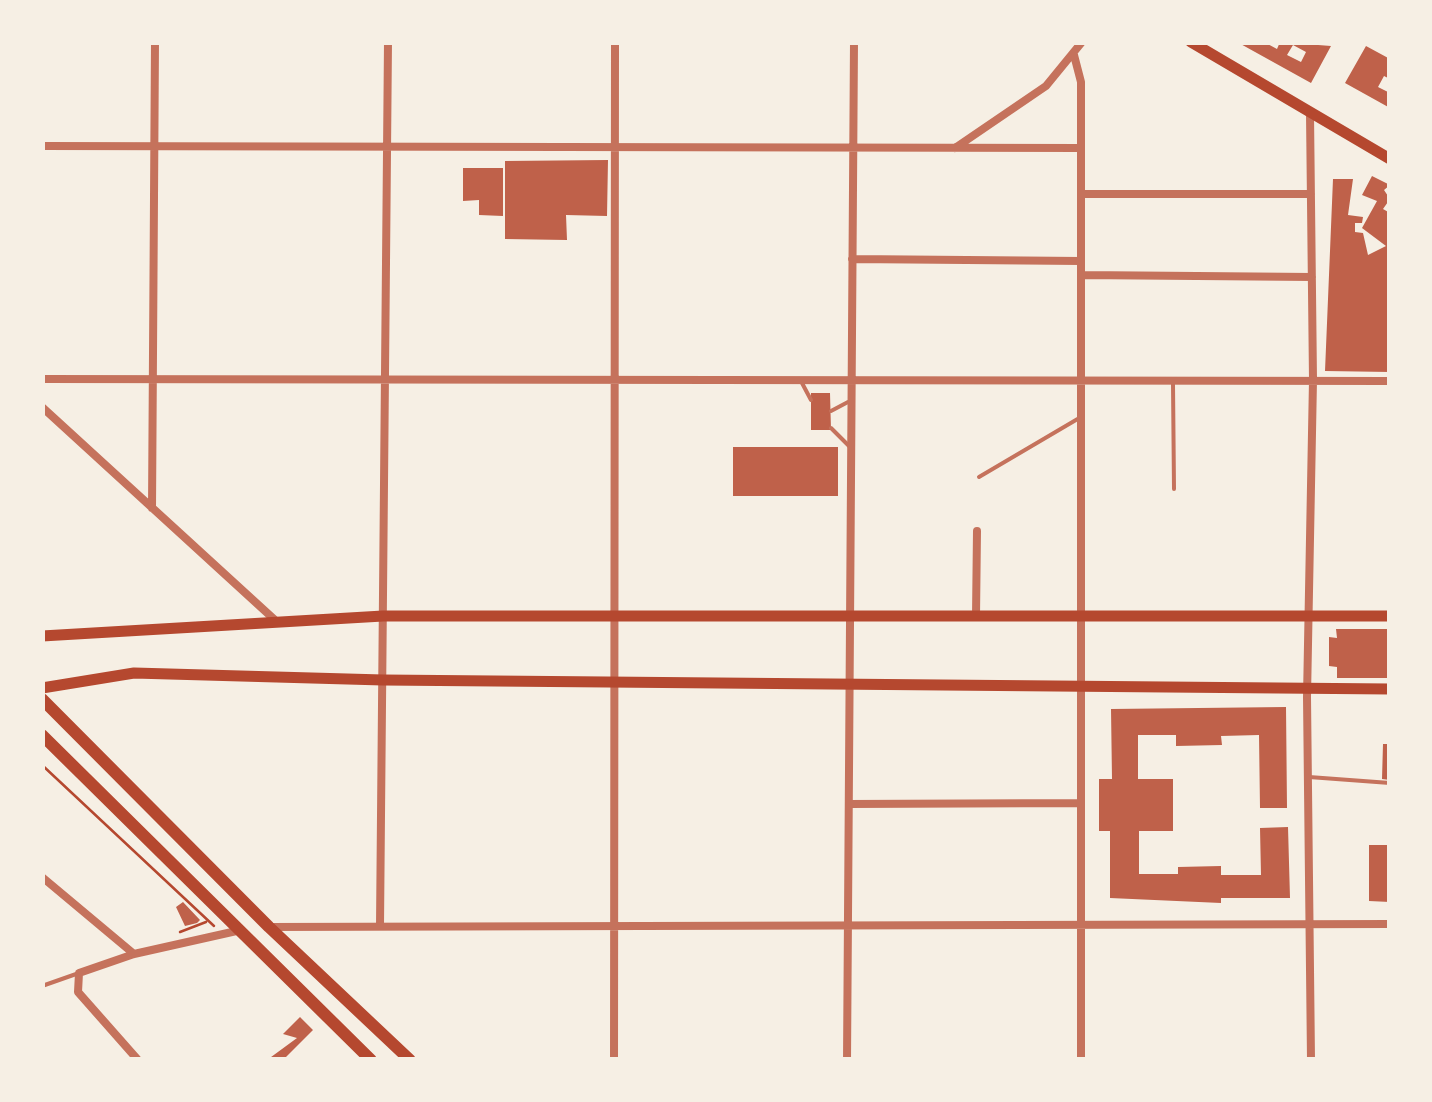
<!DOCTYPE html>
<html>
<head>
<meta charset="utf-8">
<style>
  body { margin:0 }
  #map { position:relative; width:1432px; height:1102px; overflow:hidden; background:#f6efe4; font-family:Rubik,sans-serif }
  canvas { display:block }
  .frame { position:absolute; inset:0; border:45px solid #f6efe4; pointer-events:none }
</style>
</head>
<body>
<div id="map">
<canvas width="1432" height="1102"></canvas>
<div class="frame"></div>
</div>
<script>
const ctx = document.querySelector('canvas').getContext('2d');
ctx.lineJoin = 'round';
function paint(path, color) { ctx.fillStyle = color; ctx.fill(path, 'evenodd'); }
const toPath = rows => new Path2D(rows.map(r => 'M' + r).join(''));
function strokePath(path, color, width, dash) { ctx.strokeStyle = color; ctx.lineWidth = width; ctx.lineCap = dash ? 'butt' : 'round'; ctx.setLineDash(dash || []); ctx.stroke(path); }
paint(toPath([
  [1237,42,1264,42,1277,49,1280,42,1331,46,1311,83],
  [1293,45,1306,52,1301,62,1287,55],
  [1366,46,1390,59,1390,79,1384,76,1378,87,1390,93,1390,108,1345,83],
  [608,160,607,216,566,215,567,240,505,239,505,161],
  [463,168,503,168,503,216,479,215,479,200,463,201],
  [1372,176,1390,185,1384,190,1390,199,1383,209,1390,213,1390,372,1325,371,1333,179,1353,179,1348,215,1363,217,1362,223,1355,223,1355,232,1363,233,1368,255,1386,246,1362,228,1377,201,1362,195],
  [811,393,830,393,831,430,811,430],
  [733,447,838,447,838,496,733,496],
  [1336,629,1390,629,1390,678,1337,678,1337,667,1329,666,1329,637,1337,638],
  [1286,707,1287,808,1260,808,1259,735,1221,736,1222,745,1176,746,1176,735,1138,735,1138,779,1173,779,1173,831,1139,831,1139,874,1178,874,1178,867,1221,866,1221,875,1261,875,1260,828,1288,827,1290,898,1221,898,1221,903,1110,898,1110,831,1099,831,1099,779,1112,779,1111,709],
  [1383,744,1390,744,1390,780,1382,779],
  [1369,845,1390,845,1390,902,1369,901],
  [183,902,200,920,197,923,185,926,176,907],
  [300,1017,313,1030,283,1060,267,1060,297,1038,283,1034]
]), '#bf614a');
strokePath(toPath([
  [42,765,214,926],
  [180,932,206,922]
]), '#b5482f', 2.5);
strokePath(toPath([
  [802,383,811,400],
  [1173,384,1174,489],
  [831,411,848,402],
  [831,428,850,447],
  [979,477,1081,417],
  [1309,777,1390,783],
  [42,986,79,973]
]), '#c5725c', 4);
strokePath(toPath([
  [1074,55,1081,82,1081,1060],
  [1310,114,1313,380,1307,697,1311,1060],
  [42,146,1081,148],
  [955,148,1046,86,1082,42],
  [1081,194,1311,194],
  [852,259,1081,261],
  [1081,275,1312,277],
  [42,379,1390,381],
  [42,407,276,621],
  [152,508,155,42],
  [976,616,977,531],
  [849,804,1081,803],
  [42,877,134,954],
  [380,926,388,42],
  [269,927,1390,924],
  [138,1060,78,992,79,973,134,954,241,930],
  [614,1060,615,42],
  [847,1060,854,42]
]), '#c5725c', 8);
strokePath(toPath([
  [1191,42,1390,159],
  [42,636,383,616,1390,616],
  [42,688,134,673,383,680,1390,689]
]), '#b5482f', 11);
strokePath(toPath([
  [42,699,269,927,410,1060],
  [42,735,371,1060]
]), '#b5482f', 12);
</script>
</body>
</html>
